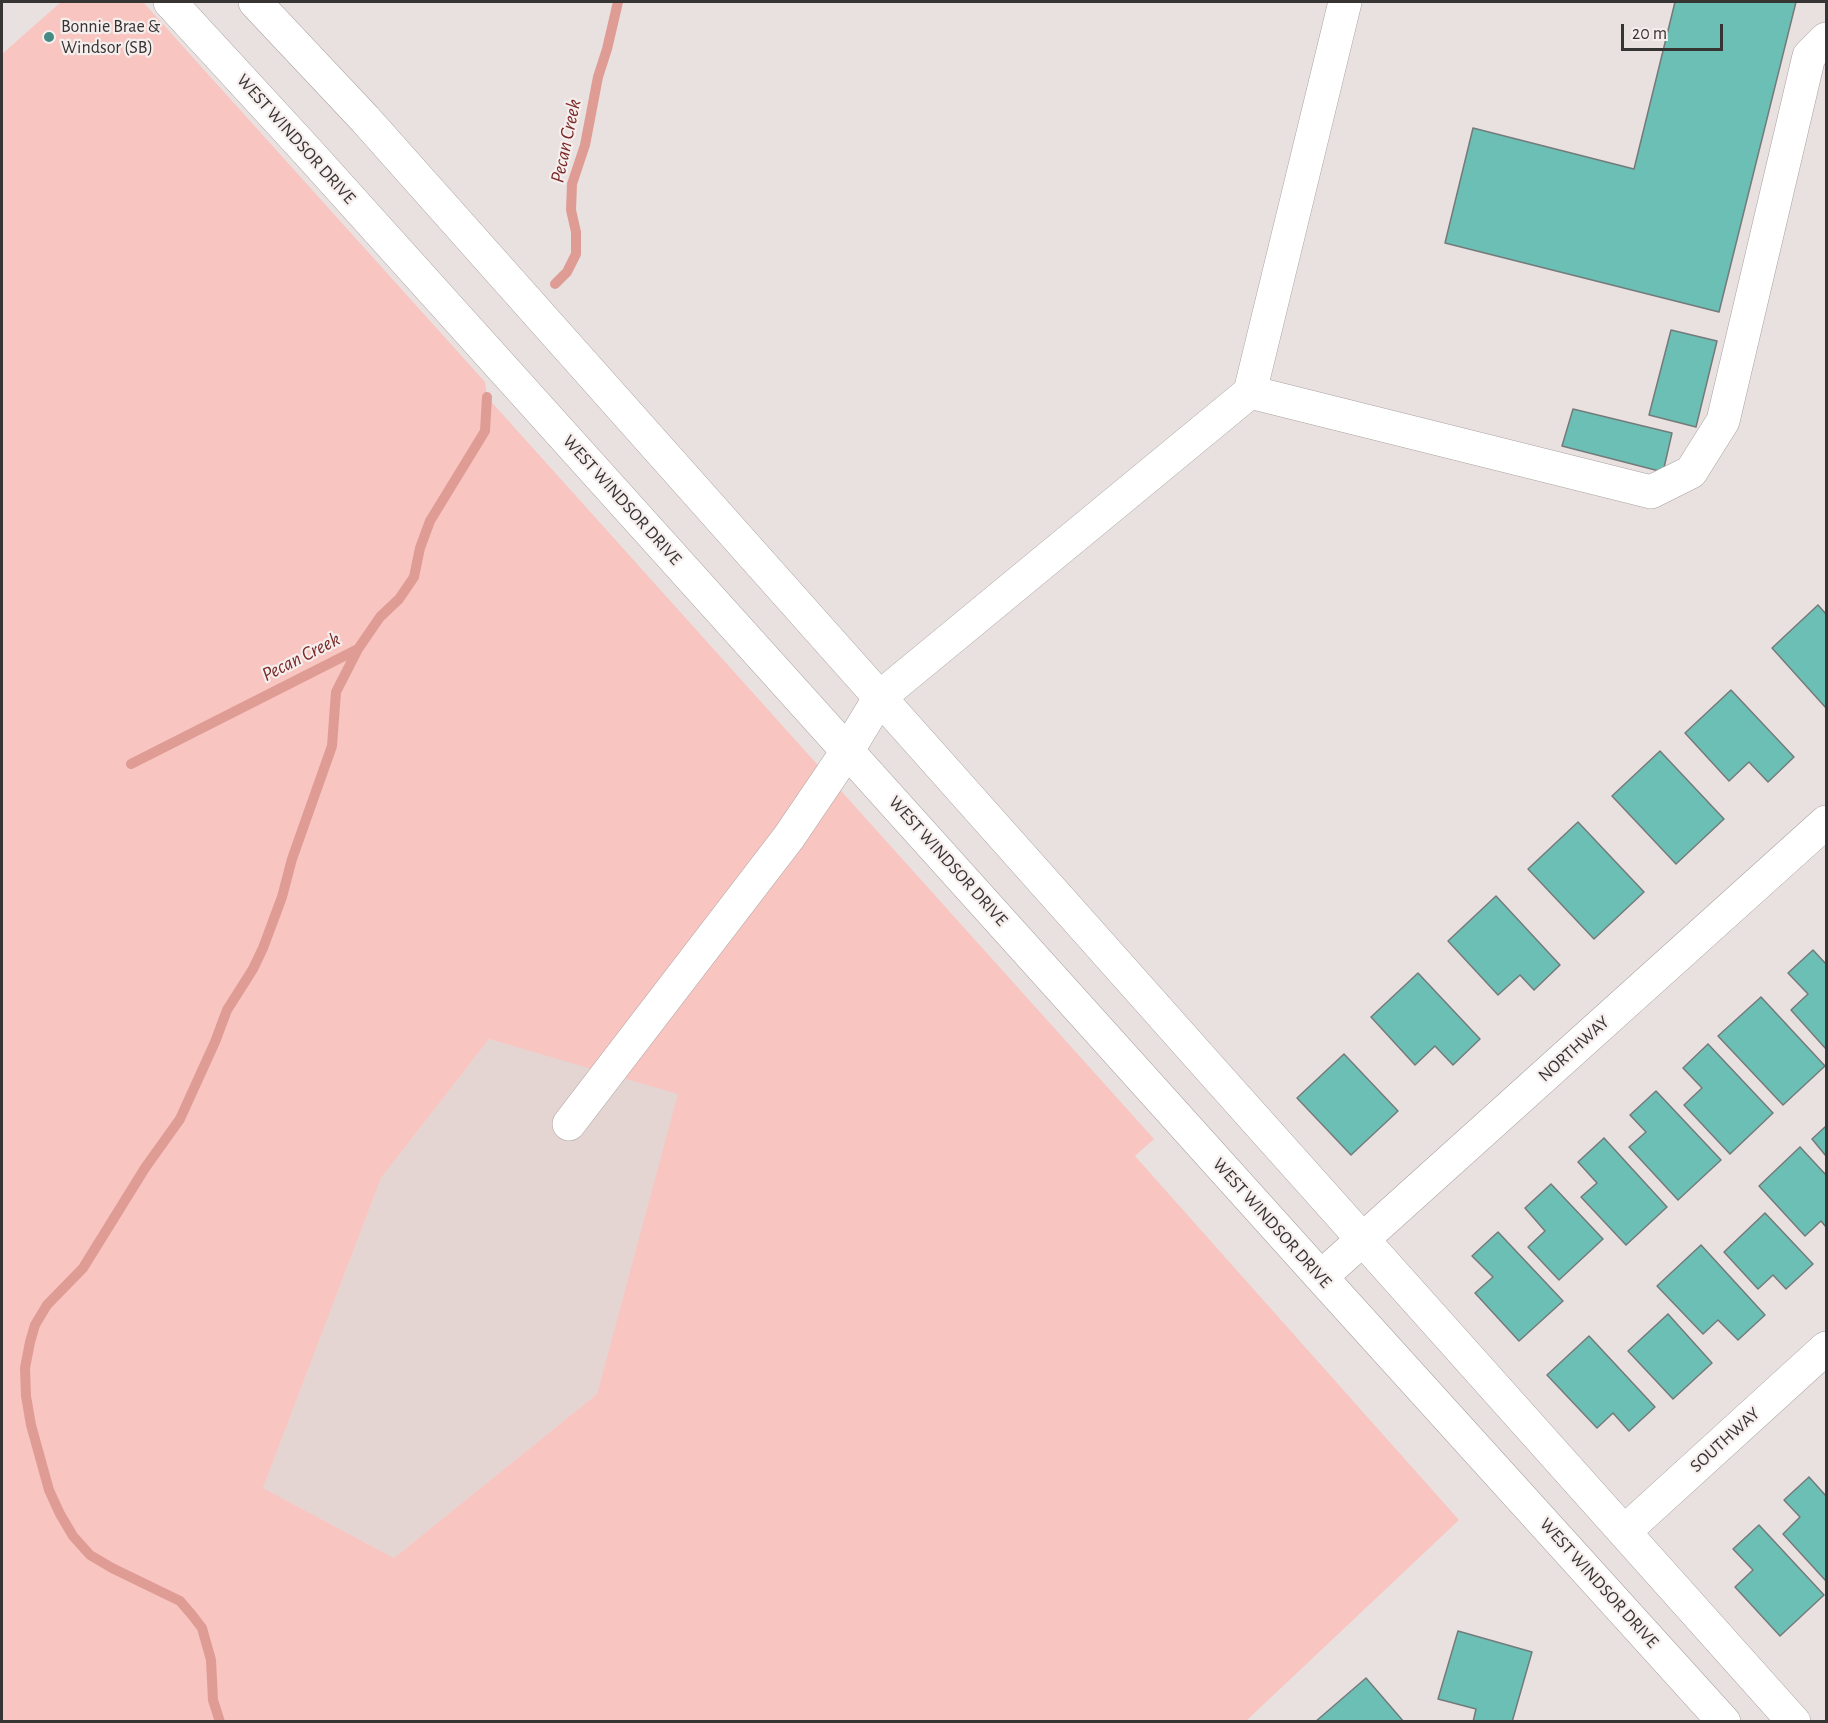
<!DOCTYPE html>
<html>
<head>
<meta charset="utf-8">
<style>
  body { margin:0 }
  #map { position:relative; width:1828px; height:1723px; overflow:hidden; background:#e9e1e0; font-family:"Alegreya Sans",sans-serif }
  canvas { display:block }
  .frame { position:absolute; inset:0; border:3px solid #373434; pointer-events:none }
  .scale { position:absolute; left:1621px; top:24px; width:102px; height:27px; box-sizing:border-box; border:3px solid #373434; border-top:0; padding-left:8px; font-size:18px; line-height:21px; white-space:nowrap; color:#373434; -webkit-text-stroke:4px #f6eeed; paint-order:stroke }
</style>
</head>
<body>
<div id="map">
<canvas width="1828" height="1723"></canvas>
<div class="frame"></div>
<div class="scale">20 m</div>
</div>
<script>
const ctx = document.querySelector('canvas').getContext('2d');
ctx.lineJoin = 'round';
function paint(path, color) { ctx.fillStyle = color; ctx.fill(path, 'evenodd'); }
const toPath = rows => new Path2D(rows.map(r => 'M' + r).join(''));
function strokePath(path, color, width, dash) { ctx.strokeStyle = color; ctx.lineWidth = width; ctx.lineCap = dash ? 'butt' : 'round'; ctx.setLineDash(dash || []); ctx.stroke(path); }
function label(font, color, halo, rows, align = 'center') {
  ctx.font = font + ' "Alegreya Sans",sans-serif'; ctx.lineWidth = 4.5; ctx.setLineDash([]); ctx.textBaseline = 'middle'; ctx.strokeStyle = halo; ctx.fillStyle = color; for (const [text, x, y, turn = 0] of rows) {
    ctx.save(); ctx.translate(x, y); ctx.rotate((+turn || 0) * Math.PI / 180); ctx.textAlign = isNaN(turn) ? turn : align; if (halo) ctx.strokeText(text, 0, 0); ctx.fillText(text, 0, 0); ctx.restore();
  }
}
paint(toPath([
  [489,1039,679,1093,597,1394,394,1558,263,1488,381,1178]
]), '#e4d4d2');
paint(toPath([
  [61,2,143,2,485,382,487,397,1154,1139,1135,1156,1459,1520,1246,1721,2,1721,2,54],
  [489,1039,678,1094,597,1394,394,1558,263,1488,381,1178]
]), '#f8c5c0');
strokePath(toPath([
  [555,284,567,272,576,254,576,232,571,210,572,184,585,145,598,77,607,49,618,2],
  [131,764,358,649,380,617,399,599,414,577,420,548,430,521,485,431,487,397],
  [220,1722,213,1700,211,1660,202,1628,192,1615,180,1601,112,1568,90,1555,73,1536,60,1514,49,1490,31,1425,26,1396,25,1368,30,1342,35,1325,47,1305,83,1268,145,1168,180,1119,215,1042,227,1010,253,969,263,948,282,897,292,859,332,746,336,692,358,649]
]), '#df9c95', 10);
const building = toPath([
  [1675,2,1796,2,1719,312,1445,243,1473,128,1634,169,1675,2],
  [1671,330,1717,341,1696,427,1649,415,1671,330],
  [1573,409,1672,433,1663,472,1562,446,1573,409],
  [1818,605,1826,614,1826,708,1772,648,1818,605],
  [1731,690,1794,757,1768,782,1749,762,1729,781,1685,733,1731,690],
  [1660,751,1724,819,1676,864,1612,796,1660,751],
  [1578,822,1644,892,1594,939,1528,869,1578,822],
  [1496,896,1560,965,1534,990,1520,975,1498,995,1448,941,1496,896],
  [1813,950,1826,964,1826,1049,1791,1010,1808,994,1788,973,1813,950],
  [1418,973,1480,1039,1453,1065,1435,1046,1415,1065,1371,1017,1418,973],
  [1761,997,1825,1066,1783,1105,1718,1036,1761,997],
  [1708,1044,1773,1113,1730,1154,1684,1105,1702,1088,1683,1068,1708,1044],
  [1344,1054,1398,1111,1351,1155,1297,1098,1344,1054],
  [1656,1091,1721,1160,1678,1200,1629,1147,1646,1132,1630,1115,1656,1091],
  [1826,1126,1826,1156,1812,1139,1826,1126],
  [1604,1138,1667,1207,1626,1245,1581,1197,1597,1183,1578,1162,1604,1138],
  [1800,1147,1826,1175,1826,1227,1821,1221,1805,1236,1759,1186,1800,1147],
  [1551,1184,1603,1239,1559,1280,1528,1247,1545,1231,1525,1208,1551,1184],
  [1765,1213,1813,1264,1786,1289,1773,1275,1758,1289,1724,1252,1765,1213],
  [1498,1232,1563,1301,1519,1341,1475,1293,1493,1277,1472,1256,1498,1232],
  [1701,1245,1765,1315,1738,1340,1718,1320,1703,1334,1657,1286,1701,1245],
  [1668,1314,1712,1363,1673,1399,1628,1351,1668,1314],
  [1589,1336,1655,1407,1629,1431,1613,1413,1597,1428,1547,1375,1589,1336],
  [1809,1477,1826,1496,1826,1581,1783,1534,1800,1517,1784,1500,1809,1477],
  [1759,1525,1824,1595,1780,1636,1735,1587,1753,1570,1733,1549,1759,1525],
  [1458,1631,1532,1652,1512,1722,1473,1722,1476,1709,1438,1699,1458,1631],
  [1366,1678,1404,1722,1315,1722,1366,1678]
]);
paint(building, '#6cbfb5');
strokePath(building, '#737b7a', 1.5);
const minor = toPath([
  [170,2,307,151,1321,1277,1724,1722],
  [255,2,365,119,1222,1082,1794,1722],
  [1250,392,1651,492,1691,472,1723,421,1809,56,1826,39],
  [569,1124,789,837,848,750,880,697,1250,392,1345,2],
  [1321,1277,1826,822],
  [1624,1532,1826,1348]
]);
strokePath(minor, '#aaa2a2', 34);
strokePath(minor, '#fff', 33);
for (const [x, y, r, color] of [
  [49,37,6,"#458b83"]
]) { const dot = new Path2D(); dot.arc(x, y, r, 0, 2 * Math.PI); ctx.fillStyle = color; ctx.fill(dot); strokePath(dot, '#f6eeed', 2); }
label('18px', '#373434', '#f6eeed', [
  ["Bonnie Brae &",61,27],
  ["Windsor (SB)",61,48]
], 'left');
label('18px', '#373434', '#f6eeed', [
  ["WEST WINDSOR DRIVE",296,139,48],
  ["WEST WINDSOR DRIVE",622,500,48],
  ["WEST WINDSOR DRIVE",948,861,48],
  ["NORTHWAY",1574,1049,-42],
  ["WEST WINDSOR DRIVE",1272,1223,48],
  ["SOUTHWAY",1725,1440,-42],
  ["WEST WINDSOR DRIVE",1599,1583,48]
]);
label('italic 20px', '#7a2a28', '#f6eeed', [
  ["Pecan Creek",566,141,-78],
  ["Pecan Creek",301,657,-27]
]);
</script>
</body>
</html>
